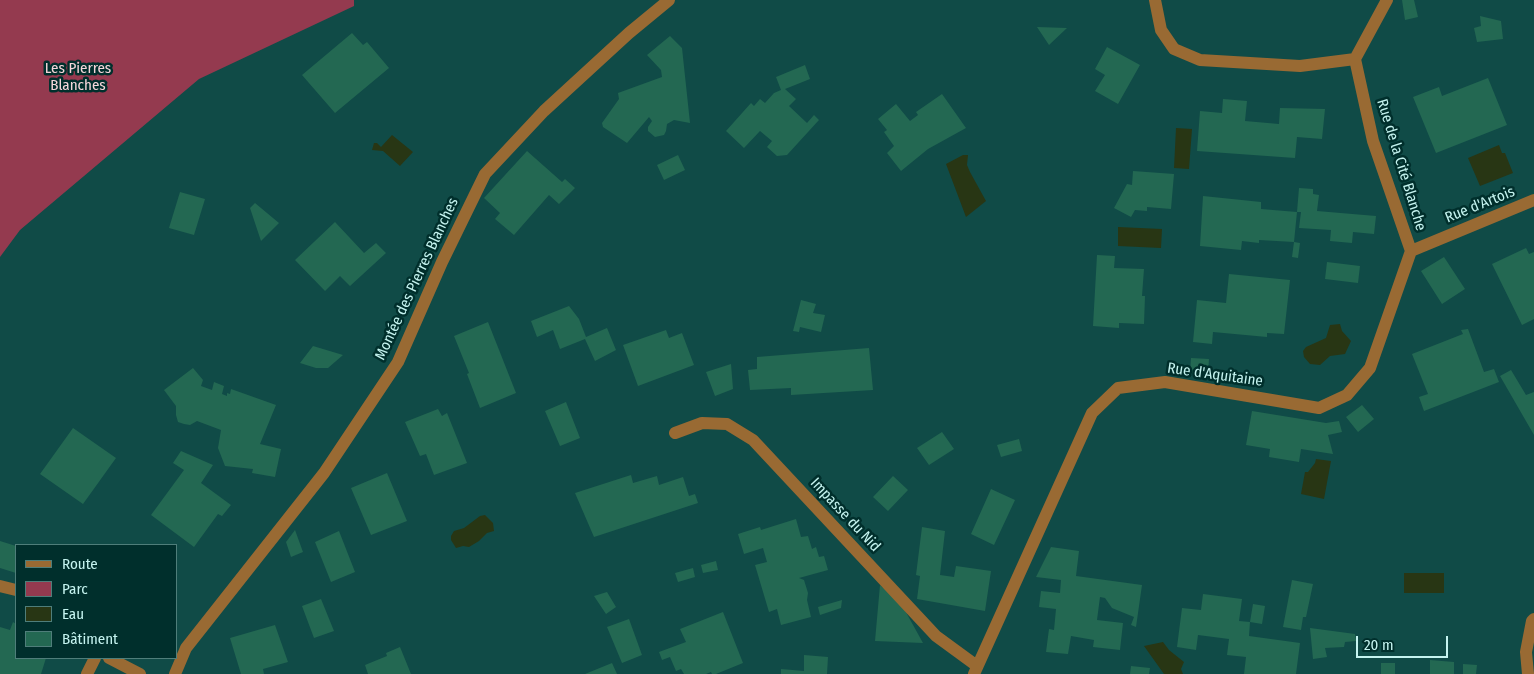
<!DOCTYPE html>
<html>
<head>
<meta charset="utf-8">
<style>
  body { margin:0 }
  #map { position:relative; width:1534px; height:674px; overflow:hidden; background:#104b47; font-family:"Fira Sans Condensed",sans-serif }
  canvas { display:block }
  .legend { position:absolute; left:15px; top:544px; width:162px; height:115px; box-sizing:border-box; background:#002f2c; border:1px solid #4f7e7a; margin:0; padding:6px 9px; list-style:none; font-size:15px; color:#c5f4f0 }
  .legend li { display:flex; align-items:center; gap:10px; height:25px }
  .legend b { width:25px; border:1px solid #4f7e7a }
  .scale { position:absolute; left:1356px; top:636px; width:92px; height:22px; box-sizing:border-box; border:2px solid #c5f4f0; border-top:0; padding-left:6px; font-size:15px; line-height:18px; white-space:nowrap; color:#c5f4f0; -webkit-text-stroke:4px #002f2c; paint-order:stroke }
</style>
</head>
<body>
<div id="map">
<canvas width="1534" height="674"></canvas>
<ul class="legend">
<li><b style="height:6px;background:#996a33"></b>Route</li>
<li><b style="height:14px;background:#943a4f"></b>Parc</li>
<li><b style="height:14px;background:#283614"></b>Eau</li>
<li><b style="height:14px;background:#236852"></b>Bâtiment</li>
</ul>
<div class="scale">20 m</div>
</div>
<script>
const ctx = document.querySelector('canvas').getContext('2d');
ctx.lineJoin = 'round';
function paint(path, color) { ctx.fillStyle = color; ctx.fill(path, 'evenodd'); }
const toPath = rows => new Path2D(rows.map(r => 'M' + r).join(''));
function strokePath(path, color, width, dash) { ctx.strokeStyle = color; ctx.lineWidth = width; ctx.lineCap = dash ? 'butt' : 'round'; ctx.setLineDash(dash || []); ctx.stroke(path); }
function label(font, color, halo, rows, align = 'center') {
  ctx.font = font + ' "Fira Sans Condensed",sans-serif'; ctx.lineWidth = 5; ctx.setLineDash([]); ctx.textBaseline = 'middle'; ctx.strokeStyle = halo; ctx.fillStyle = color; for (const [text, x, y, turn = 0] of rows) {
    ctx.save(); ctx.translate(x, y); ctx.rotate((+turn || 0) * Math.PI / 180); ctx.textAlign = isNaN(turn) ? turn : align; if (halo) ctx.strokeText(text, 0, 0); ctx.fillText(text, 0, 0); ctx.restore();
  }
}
paint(toPath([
  [0,0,354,0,354,6,199,79,20,230,0,257]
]), '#943a4f');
paint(toPath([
  [1176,128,1192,129,1189,169,1174,168],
  [392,135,413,152,400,166,383,151,372,150,374,143,377,143,381,147],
  [1499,145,1502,153,1505,153,1513,173,1480,186,1468,158],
  [963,155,968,155,967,165,970,172,986,201,966,217,946,164],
  [1118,227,1162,229,1161,248,1118,246],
  [1340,324,1342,331,1351,341,1345,354,1330,356,1320,365,1310,364,1304,357,1303,351,1306,347,1326,338,1330,325],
  [1316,459,1331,461,1324,499,1301,494,1305,472,1308,472,1315,463],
  [485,515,493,523,494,531,487,533,479,541,469,547,463,546,456,548,451,540,451,536,454,531,464,528,480,516],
  [1404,573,1444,573,1444,593,1404,593],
  [1163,642,1169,650,1184,662,1181,669,1183,674,1164,674,1144,646]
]), '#283614');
paint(toPath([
  [1402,0,1414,0,1418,17,1405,20],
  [1480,16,1501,21,1503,39,1477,42,1474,28,1481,26],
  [1037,27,1067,28,1049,45],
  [352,33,363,45,367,42,389,68,335,113,302,75],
  [670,36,682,48,690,123,674,120,667,124,666,131,664,135,655,137,648,131,648,127,652,121,649,117,627,143,603,127,602,123,619,99,618,93,662,77,661,70,647,55],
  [1107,47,1140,65,1118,104,1095,91,1105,75,1095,69],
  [805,65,810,79,785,89,796,99,789,106,807,123,814,115,819,120,787,155,777,156,767,147,772,141,760,131,744,148,726,131,751,103,754,106,760,99,765,103,774,93,781,90,776,77],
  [1488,78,1507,125,1436,153,1413,97,1439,87,1442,96],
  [942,94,966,128,928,149,901,171,887,153,894,146,884,132,887,130,878,119,896,104,910,121,918,115,916,112],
  [1223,99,1247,101,1245,121,1279,124,1280,108,1325,109,1322,139,1297,137,1295,158,1197,151,1200,111,1222,113],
  [527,151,562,182,565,179,575,188,559,204,549,195,514,235,495,219,500,213,484,198],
  [678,155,685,170,664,180,657,165],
  [1133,171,1174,174,1171,209,1147,207,1147,211,1135,210,1131,217,1114,208,1127,184,1132,185],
  [1299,188,1313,189,1313,194,1319,195,1317,211,1376,216,1374,234,1353,232,1352,243,1330,241,1331,230,1299,228,1301,212,1297,212],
  [180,192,205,199,194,235,169,228],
  [1203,196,1261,202,1261,209,1297,212,1294,242,1259,240,1259,243,1242,241,1241,250,1200,246],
  [255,203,279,223,261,241,250,208],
  [335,222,364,253,376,243,386,253,350,286,340,276,325,291,295,260],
  [1294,242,1300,243,1298,258,1292,257],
  [1526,248,1529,254,1534,252,1534,319,1522,325,1492,264],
  [1097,255,1115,256,1114,268,1144,269,1142,296,1145,296,1144,324,1119,323,1119,328,1093,326],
  [1444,257,1465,289,1442,304,1421,271],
  [1327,262,1360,266,1358,283,1325,279],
  [1229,274,1290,280,1284,334,1267,333,1267,337,1213,332,1212,344,1193,342,1197,300,1226,303],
  [801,300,816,304,813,313,825,315,821,332,800,327,799,332,793,331],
  [569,306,579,319,586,337,607,328,616,350,595,361,585,339,560,349,553,330,537,337,531,321],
  [488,322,516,393,480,408,467,374,469,373,454,336],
  [1468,329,1484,372,1494,369,1499,382,1424,411,1419,397,1428,394,1412,354,1463,334,1461,330],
  [666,330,669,338,682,333,694,365,638,386,623,345],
  [313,346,343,355,328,368,316,368,300,363],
  [869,348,873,390,791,395,791,388,750,390,748,370,757,369,757,357],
  [1191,358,1209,359,1208,374,1190,373],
  [731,364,733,389,715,396,706,372],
  [193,368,203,380,201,386,212,390,214,382,224,386,222,394,227,396,227,393,230,394,231,389,276,405,260,444,281,449,275,477,252,473,253,469,225,466,218,448,221,430,197,421,190,425,184,424,178,422,176,415,176,406,164,390],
  [1511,370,1526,395,1534,392,1534,435,1500,376],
  [566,402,580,438,560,446,545,411],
  [1362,405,1374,419,1358,432,1346,417],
  [438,409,442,416,447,413,467,463,434,475,426,454,420,456,405,422],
  [1252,411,1326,423,1339,421,1342,432,1328,435,1333,454,1301,449,1299,462,1269,457,1270,449,1246,445],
  [73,428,116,458,83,504,40,474],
  [942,432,954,449,929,465,917,448],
  [1019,439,1022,451,1001,457,997,445],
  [181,451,213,465,201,483,231,505,222,516,218,514,194,547,151,515,184,470,173,463],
  [387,473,407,521,371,535,351,488],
  [631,475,633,483,657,476,659,485,683,477,689,496,695,494,698,503,594,537,575,493],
  [893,476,908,490,888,511,873,497],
  [991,489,1015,500,994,545,971,534],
  [796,519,801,537,808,536,812,549,816,547,819,557,824,556,828,570,799,578,804,580,808,593,807,600,811,617,781,625,777,609,769,612,755,565,767,562,763,548,744,554,738,534,760,527,761,530],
  [922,527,945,531,940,575,954,577,956,566,991,571,985,611,917,599,920,576,916,575],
  [295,530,303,552,291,557,286,542],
  [339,531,355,572,331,582,315,542],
  [0,541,16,546,16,573,0,568],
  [1051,547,1079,551,1076,576,1142,585,1136,627,1131,625,1134,617,1112,608,1105,598,1100,597,1097,620,1123,623,1120,650,1093,647,1094,640,1071,636,1068,654,1046,652,1049,629,1054,630,1056,609,1039,607,1041,591,1060,593,1061,580,1036,577],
  [716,561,718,570,703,573,701,565],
  [693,568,695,577,678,582,675,573],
  [1292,580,1313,584,1306,617,1303,617,1301,630,1283,627],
  [880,585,902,605,923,643,875,641],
  [607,592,616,607,606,614,594,596],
  [1203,594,1242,599,1239,621,1250,622,1253,604,1265,606,1262,624,1250,622,1249,636,1300,643,1296,674,1244,674,1246,657,1227,655,1229,639,1198,635,1196,650,1177,647,1182,608,1201,610],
  [321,599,334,631,314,638,302,606],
  [842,600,841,608,820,615,818,607],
  [723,612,743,663,716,674,712,674,711,672,706,674,684,674,681,669,676,671,670,657,662,660,659,652,686,642,680,629],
  [629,619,642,655,622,663,607,627],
  [13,622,16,624,16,658,46,658,41,674,0,674,0,627,10,630],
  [275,625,288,662,263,669,264,674,241,674,230,638],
  [1310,628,1355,634,1356,641,1345,642,1344,647,1325,648,1327,657,1313,659],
  [400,647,411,674,368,674,365,665,387,656,386,653],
  [804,655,828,657,827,674,781,674,781,669,804,671],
  [1430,660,1454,662,1454,674,1430,674],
  [612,663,617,674,585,674],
  [1381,663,1395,663,1395,674,1381,674],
  [1463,664,1477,665,1476,674,1463,674],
  [1131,666,1150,668,1149,674,1130,674]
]), '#236852');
strokePath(toPath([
  [0,586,16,590],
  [109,658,140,674],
  [87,674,95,658]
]), '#996a33', 12);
strokePath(toPath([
  [1155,0,1161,30,1174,49,1200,60,1300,66,1355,59],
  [1387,0,1355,59,1373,141,1411,251],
  [1411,251,1534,200],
  [675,433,702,423,727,424,753,440,936,636,977,666],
  [974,674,1092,413,1118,388,1165,382,1319,408,1347,395,1370,368,1411,251],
  [1528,674,1526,652,1532,621,1534,619]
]), '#996a33', 12);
strokePath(toPath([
  [175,674,186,648,324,473,398,362,442,262,485,174,544,111,629,33,669,0]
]), '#996a33', 12);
label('15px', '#f6d7db', '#002f2c', [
  ["Les Pierres",78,69],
  ["Blanches",78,86]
]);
label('15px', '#c5f4f0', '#002f2c', [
  ["Rue de la Cité Blanche",1401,165,73],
  ["Rue d'Artois",1480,205,-22],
  ["Montée des Pierres Blanches",417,279,-65],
  ["Rue d'Aquitaine",1215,375,8],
  ["Impasse du Nid",845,515,47]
]);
</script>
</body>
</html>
